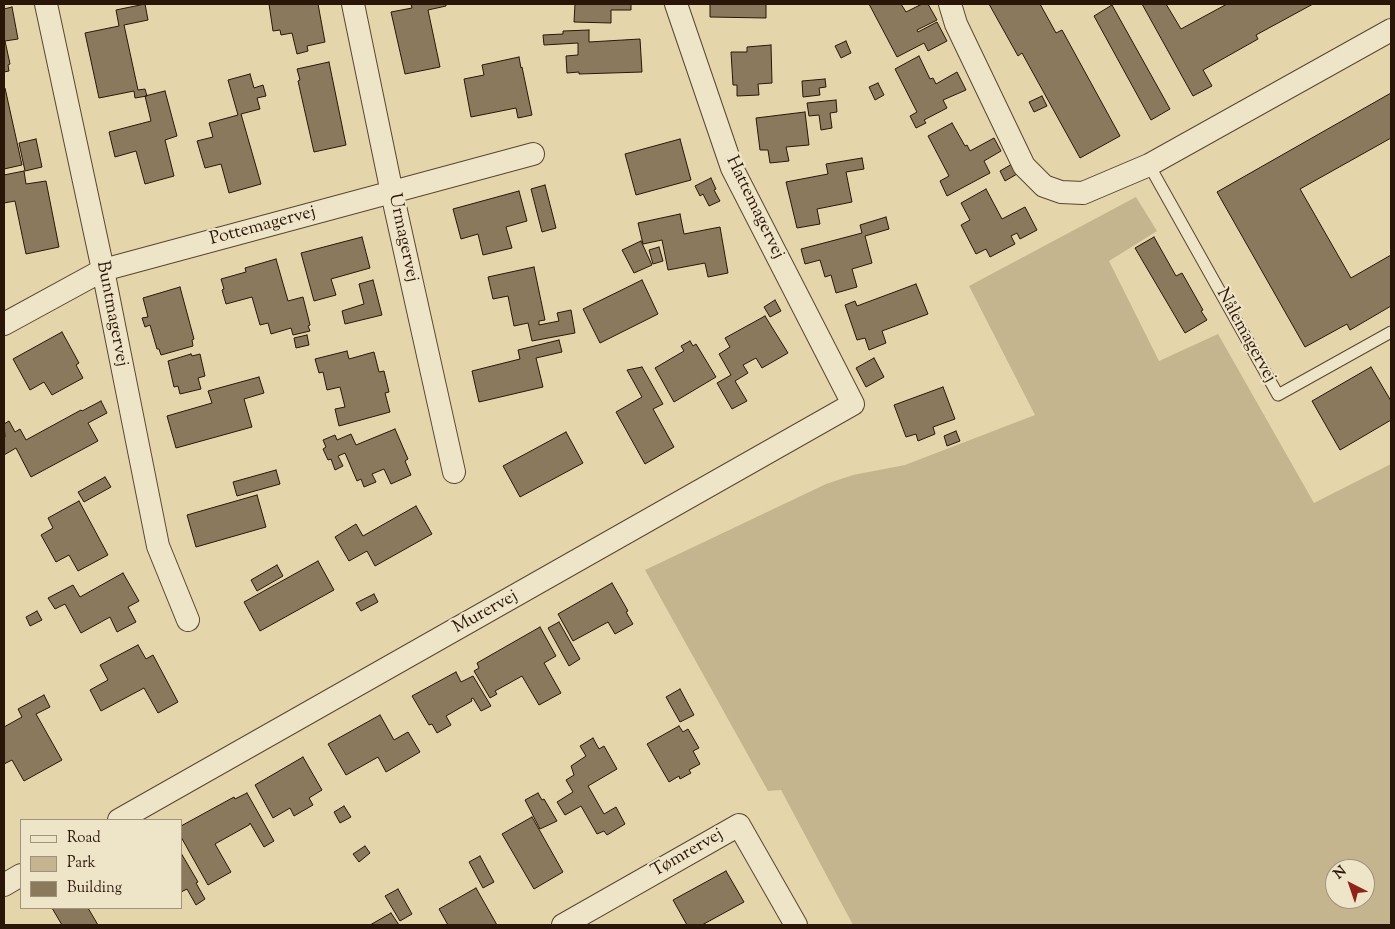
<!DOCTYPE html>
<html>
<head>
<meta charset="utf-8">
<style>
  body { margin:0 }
  #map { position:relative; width:1395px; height:929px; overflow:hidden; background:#e5d5aa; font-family:"Sorts Mill Goudy",serif }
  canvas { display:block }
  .frame { position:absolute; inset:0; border:5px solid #2a1609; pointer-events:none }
  .legend { position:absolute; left:20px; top:819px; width:162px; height:90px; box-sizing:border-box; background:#eee4c8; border:1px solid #a0927c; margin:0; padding:6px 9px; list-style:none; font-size:15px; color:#2a1609 }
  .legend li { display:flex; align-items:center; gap:10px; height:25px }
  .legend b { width:25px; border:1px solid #a0927c }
  .north { position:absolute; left:1325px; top:859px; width:50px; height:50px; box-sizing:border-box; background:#eee4c8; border:1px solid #a0927c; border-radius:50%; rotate:319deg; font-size:14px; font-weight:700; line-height:20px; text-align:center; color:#2a1609 }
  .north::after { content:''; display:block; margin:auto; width:18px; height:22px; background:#8f2418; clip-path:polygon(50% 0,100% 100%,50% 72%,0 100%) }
</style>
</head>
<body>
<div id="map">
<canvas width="1395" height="929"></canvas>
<div class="frame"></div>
<ul class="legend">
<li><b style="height:6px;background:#eee4c8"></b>Road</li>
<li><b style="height:14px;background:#c5b58f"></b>Park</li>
<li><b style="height:14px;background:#8b795d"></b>Building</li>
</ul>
<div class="north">N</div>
</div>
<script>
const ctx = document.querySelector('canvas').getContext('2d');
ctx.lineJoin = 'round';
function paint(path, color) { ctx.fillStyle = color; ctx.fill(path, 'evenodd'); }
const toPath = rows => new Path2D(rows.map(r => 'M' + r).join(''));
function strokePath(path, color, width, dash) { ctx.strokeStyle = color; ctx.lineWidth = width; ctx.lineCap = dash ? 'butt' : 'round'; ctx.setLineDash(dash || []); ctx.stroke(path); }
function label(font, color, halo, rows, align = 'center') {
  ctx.font = font + ' "Sorts Mill Goudy",serif'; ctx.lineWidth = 4.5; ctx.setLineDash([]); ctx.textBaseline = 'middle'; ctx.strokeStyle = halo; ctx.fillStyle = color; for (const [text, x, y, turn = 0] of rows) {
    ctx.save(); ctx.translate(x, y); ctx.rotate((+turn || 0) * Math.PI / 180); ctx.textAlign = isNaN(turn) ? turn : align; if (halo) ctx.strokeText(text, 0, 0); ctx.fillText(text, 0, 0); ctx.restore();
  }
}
paint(toPath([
  [1136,197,1157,231,1109,261,1159,361,1218,334,1314,503,1391,464,1391,925,853,925,781,790,768,791,645,570,826,484,853,475,905,465,1035,415,969,286],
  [1335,869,1365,869,1365,899,1335,899]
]), '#c5b58f');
const building = toPath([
  [145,4,148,20,124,25,138,90,145,89,147,96,135,98,134,91,99,98,85,33,119,26,116,10,145,4],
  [269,4,318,4,325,42,307,46,308,51,297,54,292,33,281,35,280,30,273,31,269,4],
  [411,4,446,4,446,6,428,10,440,67,405,74,391,12,412,8,411,4],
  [575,4,631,4,631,10,611,10,611,23,574,22,575,4],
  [710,4,766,4,766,18,710,17,710,4],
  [869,4,901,4,906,12,922,4,928,4,937,20,917,30,918,32,937,22,947,41,928,51,924,43,897,57,869,4],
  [989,4,1040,4,1056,33,1062,30,1120,136,1080,158,1022,53,1018,56,989,4],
  [1142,4,1166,4,1181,29,1227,4,1313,4,1256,35,1258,39,1203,70,1212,86,1193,96,1142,4],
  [1112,5,1170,109,1151,120,1094,16,1112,5],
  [12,7,18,39,5,41,10,64,8,65,9,71,4,72,4,9,12,7],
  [589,30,589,42,640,39,642,72,579,74,579,72,567,73,566,56,578,55,578,43,544,45,543,35,563,34,563,31,589,30],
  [846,41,851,53,841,58,835,46,846,41],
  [771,45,772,83,758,84,759,95,737,96,737,85,733,85,731,52,747,52,747,47,771,45],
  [919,56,930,79,933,78,936,84,957,72,966,90,943,100,947,108,924,120,926,123,916,128,910,116,917,112,895,69,919,56],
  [519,57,521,68,522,67,532,115,518,118,516,108,471,117,464,79,484,75,482,65,519,57],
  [329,62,346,145,314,152,298,81,300,80,297,69,329,62],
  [250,74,254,88,263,85,266,96,257,98,260,109,241,114,261,184,229,193,221,164,205,168,197,141,213,137,209,123,238,115,228,80,250,74],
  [825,79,826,87,819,88,820,95,803,97,802,81,825,79],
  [878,83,884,95,875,100,869,87,878,83],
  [4,88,5,88,22,165,4,169,4,88],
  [165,91,177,136,165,140,174,176,145,184,136,151,115,157,109,132,151,121,145,96,165,91],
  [1391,93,1391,138,1300,189,1351,278,1391,255,1391,306,1350,330,1347,324,1305,347,1217,192,1391,93],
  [1042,96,1047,106,1034,112,1029,102,1042,96],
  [836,100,837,112,830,113,832,128,821,130,819,115,809,116,807,103,836,100],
  [805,112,809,145,786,147,789,161,770,163,768,150,760,150,756,118,805,112],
  [952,123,965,146,967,145,970,151,994,138,1001,151,984,161,990,173,947,196,940,181,949,176,928,136,952,123],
  [36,139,42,167,25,171,19,143,36,139],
  [680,139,691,180,636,195,625,154,680,139],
  [862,158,864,169,846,172,852,202,817,209,820,224,797,228,786,182,828,174,826,164,862,158],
  [1012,164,1017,174,1005,181,1000,171,1012,164],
  [24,171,26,184,46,181,59,247,26,254,15,201,4,203,4,175,24,171],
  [711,178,716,189,714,190,720,201,709,206,703,194,700,196,695,186,711,178],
  [545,185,556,228,542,232,531,189,545,185],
  [986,189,1002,219,1025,207,1037,230,1020,239,1017,233,1011,236,1015,244,990,257,986,249,976,254,961,225,970,220,961,203,986,189],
  [519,191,527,221,506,227,512,248,483,255,478,234,461,239,453,209,519,191],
  [680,214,684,234,720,227,728,273,708,277,705,263,668,270,662,240,643,244,638,223,680,214],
  [886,217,889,229,865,236,872,263,852,269,857,287,836,293,831,275,825,277,820,260,805,264,801,249,862,233,860,225,886,217],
  [362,237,370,268,331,279,336,295,314,301,301,253,362,237],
  [1154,237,1176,276,1182,273,1203,310,1201,311,1207,320,1185,333,1135,248,1154,237],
  [641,241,652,265,634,273,622,250,641,241],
  [659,247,663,261,653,264,649,250,659,247],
  [276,259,288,301,303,297,310,325,308,326,310,331,293,335,291,328,271,334,268,323,260,325,252,297,226,304,222,290,224,289,221,279,246,272,245,268,276,259],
  [534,267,545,320,539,321,539,325,559,321,557,313,571,310,575,333,532,341,528,323,514,326,508,296,493,299,488,277,534,267],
  [373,280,382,315,345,324,342,311,364,304,359,284,373,280],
  [642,280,658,314,600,343,583,309,642,280],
  [916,284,928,314,882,331,886,343,869,350,865,338,857,340,845,305,855,301,857,306,916,284],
  [180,287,194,339,192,340,193,346,161,355,159,349,157,349,150,325,145,327,142,318,148,317,143,298,180,287],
  [775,300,781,311,770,317,764,307,775,300],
  [765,316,788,353,762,368,756,358,743,365,748,373,735,381,747,401,732,409,717,383,731,375,719,354,730,347,725,338,765,316],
  [62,332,79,363,76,365,83,378,52,395,44,382,30,390,13,359,62,332],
  [307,335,309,345,296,348,294,338,307,335],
  [559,340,562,352,536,358,543,387,479,402,472,371,520,359,518,350,559,340],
  [690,341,693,346,696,344,716,377,674,402,655,368,684,351,681,346,690,341],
  [347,351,349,359,374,352,379,372,384,371,389,392,385,393,390,412,339,426,335,409,345,407,340,387,327,390,323,372,319,373,315,359,347,351],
  [191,354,192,356,200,354,205,376,198,378,201,389,180,394,178,386,174,387,168,361,191,354],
  [874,358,884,377,866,387,856,368,874,358],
  [642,367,663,404,653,409,674,447,645,464,616,412,642,397,627,370,642,367],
  [1371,367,1391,401,1391,420,1340,450,1312,401,1371,367],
  [259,377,264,393,244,399,252,427,176,448,167,416,212,403,208,391,259,377],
  [943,387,955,419,933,427,935,434,918,441,916,434,906,437,894,405,943,387],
  [101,401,107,413,88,423,98,441,31,477,16,448,4,455,4,438,5,437,4,424,9,421,15,432,20,429,26,440,81,410,82,411,101,401],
  [395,429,408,459,405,461,411,475,391,484,384,469,372,474,376,482,364,487,361,479,357,481,345,453,338,456,343,466,335,470,331,459,328,460,323,449,326,447,323,440,335,435,337,440,351,434,356,445,395,429],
  [956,431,960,441,947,446,944,436,956,431],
  [566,432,583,463,520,497,503,466,566,432],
  [276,470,280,484,237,496,233,482,276,470],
  [105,477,111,487,84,502,78,492,105,477],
  [257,495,266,527,196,547,187,515,257,495],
  [79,501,108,555,78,571,69,555,56,562,41,535,53,528,48,518,79,501],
  [416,506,432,534,375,566,367,551,349,561,335,537,356,524,363,536,416,506],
  [318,561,334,590,260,631,244,602,318,561],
  [277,565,283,576,257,591,251,580,277,565],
  [123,573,139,601,128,607,136,622,117,632,110,617,81,633,65,604,55,609,48,598,73,585,80,597,123,573],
  [612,583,628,611,626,612,633,624,615,634,608,622,573,641,558,614,612,583],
  [374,594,378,602,361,611,356,603,374,594],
  [37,611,42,620,30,626,26,617,37,611],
  [559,622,580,659,569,666,548,628,559,622],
  [540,627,556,656,544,663,561,693,539,705,522,676,495,691,497,694,490,698,474,671,479,668,477,663,540,627],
  [138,645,146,659,153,655,178,702,158,713,144,688,101,711,90,690,108,680,100,665,138,645],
  [456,672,461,682,473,676,491,706,481,711,473,698,471,699,472,701,446,716,451,725,437,733,432,724,429,725,412,696,456,672],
  [680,689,694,715,680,722,666,697,680,689],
  [44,695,50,707,36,714,62,760,24,781,12,760,4,764,4,727,22,717,18,709,44,695],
  [380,715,394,740,408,732,420,752,386,772,378,757,346,775,328,744,380,715],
  [679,726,683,732,688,729,699,748,693,751,700,764,689,770,691,773,680,779,679,776,669,782,647,744,679,726],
  [593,738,599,749,604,746,617,769,588,786,604,814,616,807,625,824,607,835,604,831,597,834,581,806,565,815,557,802,573,792,566,780,574,775,571,766,586,756,580,746,593,738],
  [303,757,322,790,309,798,313,805,294,816,290,808,273,818,255,785,303,757],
  [247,793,274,841,264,847,250,823,249,825,215,844,231,872,208,885,181,837,181,826,234,797,235,799,247,793],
  [538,793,542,800,544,799,557,821,540,829,525,800,538,793],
  [344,806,351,817,340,823,334,812,344,806],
  [532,817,563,872,534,889,502,834,532,817],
  [365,846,370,853,359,862,353,854,365,846],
  [181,853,198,882,196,883,205,899,196,905,187,889,181,892,181,853],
  [480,856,494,882,483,888,469,862,480,856],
  [726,871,744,902,702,925,687,925,673,900,726,871],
  [476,888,497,925,448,925,439,909,476,888],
  [398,889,412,914,400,921,385,896,398,889],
  [52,908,88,908,98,925,62,925,52,908],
  [391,913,399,925,370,925,391,913]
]);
paint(building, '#8b795d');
strokePath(building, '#2a1609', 1);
const service = toPath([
  [1149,165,1278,395,1391,332]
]);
const minor = toPath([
  [46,4,103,270,158,546,188,620],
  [353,4,392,193,454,472],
  [950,4,956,24,1024,166,1044,186,1061,192,1083,193,1149,165,1391,30],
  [4,324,103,270,533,154],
  [119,820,853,404,732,168,676,4],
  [4,885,21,875],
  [563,925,739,825,796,925]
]);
strokePath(service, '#594631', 13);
strokePath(minor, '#594631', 24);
strokePath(service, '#eee4c8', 11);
strokePath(minor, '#eee4c8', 22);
label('18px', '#2a1609', '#eee4c8', [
  ["Hattemagervej",754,208,64],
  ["Pottemagervej",263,227,-15],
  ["Urmagervej",402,238,78],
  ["Buntmagervej",111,314,79],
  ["Nålemagervej",1245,336,61],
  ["Murervej",486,613,-29],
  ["Tømrervej",688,854,-30]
]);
</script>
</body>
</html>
